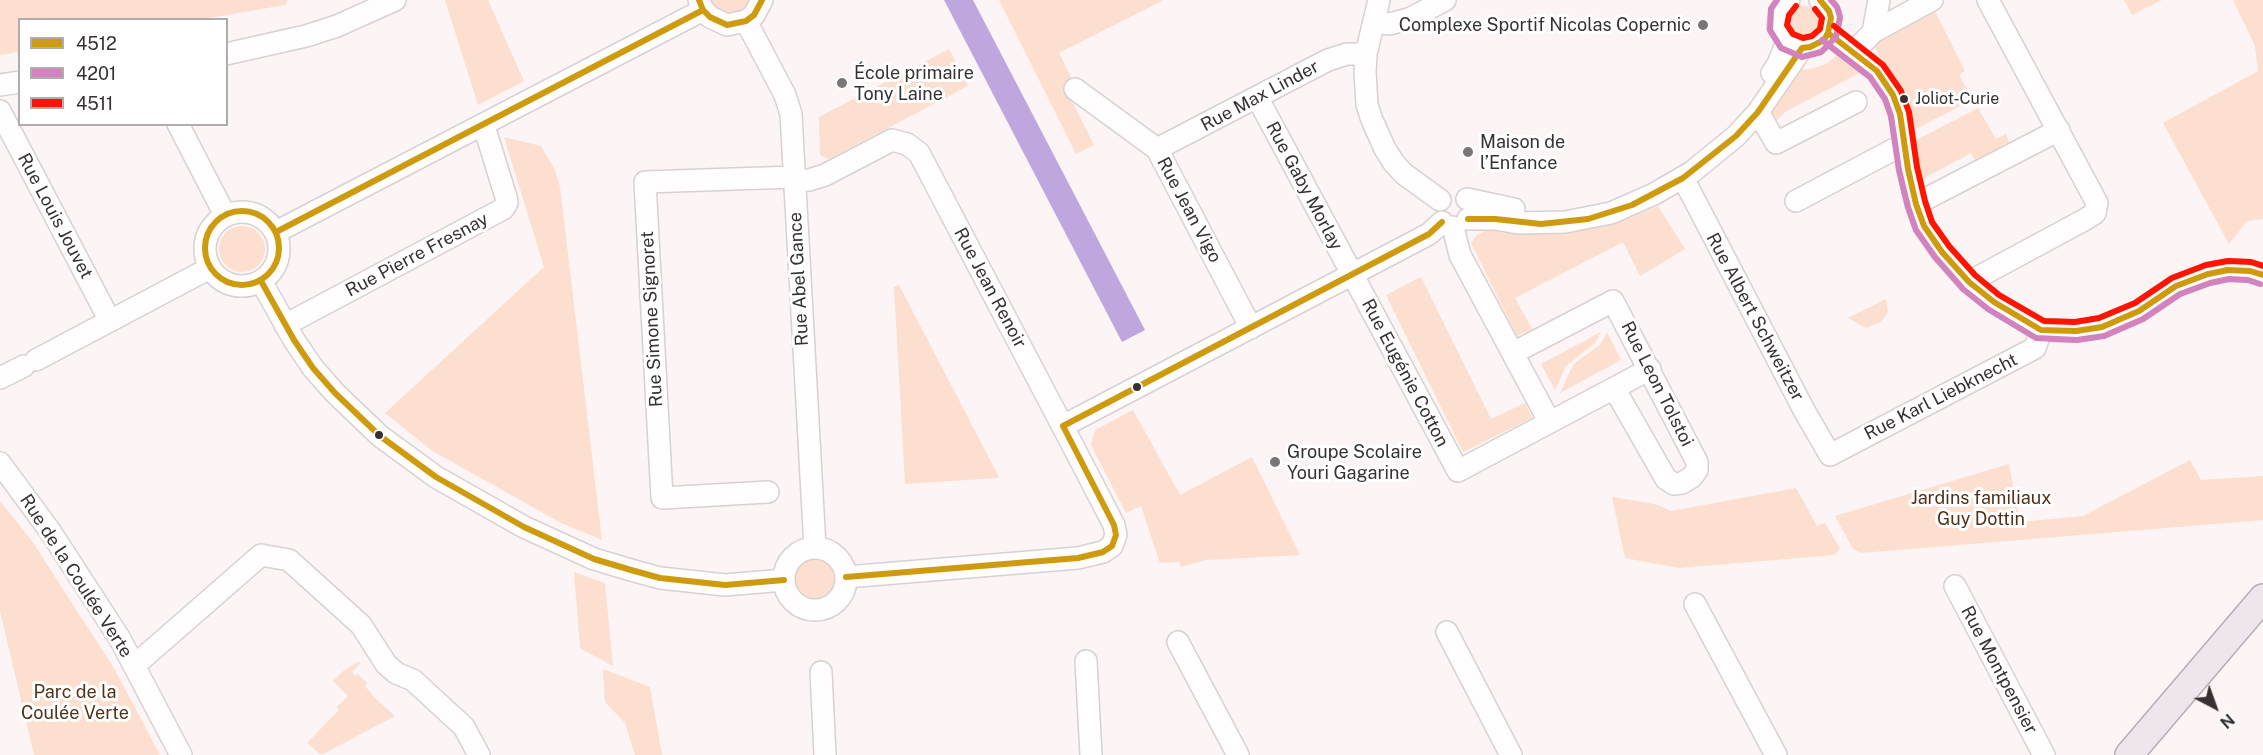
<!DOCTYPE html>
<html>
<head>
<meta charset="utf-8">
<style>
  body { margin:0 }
  #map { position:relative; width:2263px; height:755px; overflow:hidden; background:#fcf4f5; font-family:"Public Sans",sans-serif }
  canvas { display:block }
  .legend { position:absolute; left:18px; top:18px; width:210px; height:108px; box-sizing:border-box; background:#fff; border:2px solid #afadad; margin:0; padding:8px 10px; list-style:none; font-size:18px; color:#373133 }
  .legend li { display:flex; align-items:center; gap:12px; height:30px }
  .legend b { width:30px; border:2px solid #afadad }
  .north { position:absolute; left:2185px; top:677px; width:60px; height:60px; -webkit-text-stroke:4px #fff; paint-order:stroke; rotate:139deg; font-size:16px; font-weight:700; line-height:24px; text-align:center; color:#373133 }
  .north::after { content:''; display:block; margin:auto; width:21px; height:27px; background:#373133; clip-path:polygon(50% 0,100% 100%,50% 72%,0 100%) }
</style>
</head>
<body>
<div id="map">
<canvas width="2263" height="755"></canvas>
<ul class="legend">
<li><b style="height:8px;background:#cd9b0d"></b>4512</li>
<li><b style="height:8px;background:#d282be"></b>4201</li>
<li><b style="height:8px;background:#ff1400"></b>4511</li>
</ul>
<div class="north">N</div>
</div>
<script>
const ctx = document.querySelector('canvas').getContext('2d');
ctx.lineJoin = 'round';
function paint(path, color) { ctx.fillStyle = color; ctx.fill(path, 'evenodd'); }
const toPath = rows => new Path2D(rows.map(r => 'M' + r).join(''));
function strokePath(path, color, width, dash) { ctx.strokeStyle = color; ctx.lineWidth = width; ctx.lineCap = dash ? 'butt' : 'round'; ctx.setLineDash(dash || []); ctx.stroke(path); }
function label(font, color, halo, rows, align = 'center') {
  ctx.font = font + ' "Public Sans",sans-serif'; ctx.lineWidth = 6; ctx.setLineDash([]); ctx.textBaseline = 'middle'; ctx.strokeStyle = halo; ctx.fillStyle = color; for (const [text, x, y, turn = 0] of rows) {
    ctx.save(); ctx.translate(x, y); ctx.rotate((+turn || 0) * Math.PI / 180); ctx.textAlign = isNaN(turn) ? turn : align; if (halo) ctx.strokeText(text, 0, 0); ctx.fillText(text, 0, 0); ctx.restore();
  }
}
paint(toPath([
  [0,0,288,0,285,5,204,19,20,20,19,52,0,55],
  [445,0,488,0,524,81,478,105],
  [708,0,755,0,738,17,716,12],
  [999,0,1164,0,1059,53,1074,83,1065,87,1094,145,1076,154],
  [2124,0,2162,0,2132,15],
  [2233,0,2263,0,2263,219,2247,221,2229,244,2163,123,2258,71,2255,46],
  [1803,5,1814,9,1818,14,1820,26,1814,37,1793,38,1786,18,1797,6],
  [1935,11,1965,71,1959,75,1973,99,1918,128,1907,131,1907,93,1879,56,1874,44],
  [949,49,968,86,829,159,820,155,819,117],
  [1837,55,1861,72,1785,112,1773,124,1766,118,1801,70,1814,68,1828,63],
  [1978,108,1996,139,2006,134,2009,142,1975,160,1971,153,1915,183,1909,144],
  [504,137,541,146,555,170,560,187,602,540,561,523,431,450,385,413,544,267],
  [1658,206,1685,249,1640,276,1623,242,1515,298,1532,329,1517,336,1471,243,1477,235,1487,230,1515,234,1561,234,1630,218],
  '219 249a23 23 0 1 1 46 0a23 23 0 1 1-46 0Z',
  [1421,277,1491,419,1525,403,1532,418,1463,452,1386,295],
  [899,285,999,477,997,478,905,484,894,287],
  [1886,299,1888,312,1881,322,1866,328,1848,318],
  [1601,332,1595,343,1566,366,1555,390,1541,364],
  [1607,332,1621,360,1560,393,1570,371,1576,362,1600,345],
  [1133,410,1180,495,1252,457,1300,555,1206,560,1181,567,1179,562,1160,563,1141,506,1126,513,1091,445,1095,430],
  [2190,460,2201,480,2263,476,2263,520,1861,553,1853,549,1835,516,2009,464,2020,522,2083,516],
  [1796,488,1817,526,1825,523,1840,548,1835,555,1679,568,1625,558,1612,497,1655,504,1671,511],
  [0,501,32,541,115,670,160,755,34,755,0,611],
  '790 579a24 24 0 1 1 48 0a24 24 0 1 1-48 0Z',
  [574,572,605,583,613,666,580,648],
  [359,661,360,664,352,672,355,676,358,674,367,683,365,686,375,698,395,716,321,755,307,743,339,710,337,707,348,696,333,681,342,672],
  [603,669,650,687,662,755,635,755,625,723,605,702]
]), '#fcdfce');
paint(toPath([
  [944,0,973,0,1145,330,1122,342]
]), '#bfa6df');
const minor = toPath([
  [699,0,703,10,710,17,727,25,746,21,754,15,762,0],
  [1379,0,1366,54,1365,72,1367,105,1372,120,1385,149,1394,163,1404,174,1440,200],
  [1789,0,1780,11,1778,27,1787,41,1802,48,1817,44,1828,33,1831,18,1829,11,1820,0],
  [746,21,785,95,791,114,815,548],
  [1375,22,1390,24,1411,18,1445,0],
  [1873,32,1879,0],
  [1828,33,1877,71,1893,95,1900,114,1908,169,1916,204,1924,226,1942,252,1969,282,1994,302,2041,330,2076,331,2102,327,2139,311,2176,286,2208,274,2228,270,2250,271,2263,275],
  [1854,52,1873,32,1932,0],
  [226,54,306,36,337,26,395,0],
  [1772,73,1778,64,1787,41],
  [0,85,20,82],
  [1075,89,1157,149,1251,328],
  [1257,97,1458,471,1650,369],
  [0,111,110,321],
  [1758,112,1776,143,1856,102],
  [178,124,225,215],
  [1157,149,1328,60,1347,54,1366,54],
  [1683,178,1805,412,1830,455,2035,348,2041,330],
  [794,181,809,180,825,175,892,140,907,144,919,153,1073,446,1114,525,1116,535,1112,546,1103,552,1078,558,846,577],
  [1467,199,1514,209],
  [1796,201,1904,144],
  [1916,204,2059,130],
  '205 249a37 37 0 1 1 74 0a37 37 0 1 1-74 0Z',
  [1468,219,1495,219,1518,223,1565,222,1611,213,1654,194,1692,172,1736,136,1758,112,1802,48],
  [1453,227,1460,255,1549,421],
  [276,232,703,10],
  [261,281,294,340,313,368,335,393,380,436,436,477,524,527,594,559,631,570,660,578,725,585,784,580],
  [1969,282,2086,219,2095,213,2097,203,1988,0],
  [285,325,503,209,507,203,506,197,484,126],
  [1513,353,1613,301,1697,462,1697,470,1692,477,1682,483,1674,484,1666,479,1614,388],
  [36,360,210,268],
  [0,378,24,366],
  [1063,426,1429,234,1442,222],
  [0,463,50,531,120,639,181,755],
  [768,492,662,498,645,182,794,177],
  '784 579a31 31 0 1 1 62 0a31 31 0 1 1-62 0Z',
  [1955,586,2044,755],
  [1695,604,1776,755],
  [1447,632,1511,755],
  [1178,642,1238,755],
  [1086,661,1091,755],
  [135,665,261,555,289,560,361,625,386,664,396,673,413,680,464,727,479,755],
  [821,672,825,755]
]);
const major = toPath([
  [2129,755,2263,598]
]);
strokePath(minor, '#d7d1d2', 24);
strokePath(major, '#baabb6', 30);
strokePath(minor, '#fffdfe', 21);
strokePath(major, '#eee6ec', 27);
strokePath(toPath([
  [699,0,703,10,710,17,727,25,746,21,754,15,762,0],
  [1828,33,1877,71,1893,95,1900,114,1908,169,1916,204,1924,226,1942,252,1969,282,1994,302,2041,330,2076,331,2102,327,2139,311,2176,286,2208,274,2228,270,2250,271,2263,275],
  '205 248a37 37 0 1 1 74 0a37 37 0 1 1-74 0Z',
  [1468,219,1495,219,1541,224,1588,219,1632,205,1683,178,1736,136,1758,112,1802,48,1810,47,1824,40,1828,33,1831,18,1829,11,1820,0],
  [276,232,703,10],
  [261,281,294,340,313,368,335,393,380,436,436,477,524,527,594,559,631,570,660,578,725,585,784,580],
  [1063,426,1429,234,1442,222],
  [1063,426,1114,525,1116,535,1112,546],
  [846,577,1078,558,1103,552,1112,546]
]), '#cd9b0d', 6);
strokePath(toPath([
  [1777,0,1771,9,1770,30,1781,48,1802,57,1821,52,1836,37,1840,17,1837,7,1831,0],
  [1822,40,1870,77,1885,99,1891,116,1899,170,1908,207,1916,230,1935,257,1963,289,1988,309,2036,338,2077,340,2104,336,2143,319,2180,294,2210,283,2229,279,2248,280,2260,284]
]), '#d282be', 6);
strokePath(toPath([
  [1796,6,1789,15,1787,25,1793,34,1803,38,1812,36,1820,29,1822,18,1815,9],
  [1834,26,1883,65,1901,91,1909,112,1917,167,1925,201,1932,222,1949,246,1975,275,1999,295,2044,321,2075,322,2099,318,2135,303,2172,278,2206,265,2228,261,2251,262,2263,266]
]), '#ff1400', 6);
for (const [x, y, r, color] of [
  [1703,25,6,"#7c7577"],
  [842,83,6,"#7c7577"],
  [1904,99,5,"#373133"],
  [1468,152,6,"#7c7577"],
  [1137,387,5,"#373133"],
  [379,435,5,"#373133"],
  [1275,462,6,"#7c7577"]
]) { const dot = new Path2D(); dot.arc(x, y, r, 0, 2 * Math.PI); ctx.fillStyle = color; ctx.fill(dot); strokePath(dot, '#fff', 2); }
label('16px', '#373133', '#fff', [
  ["Joliot-Curie",1915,99]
], 'left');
label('18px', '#373133', '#fff', [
  ["Complexe Sportif Nicolas Copernic",1691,25,"right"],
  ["École primaire",854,73],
  ["Tony Laine",854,94],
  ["Maison de",1480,142],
  ["l’Enfance",1480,163],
  ["Groupe Scolaire",1287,452],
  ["Youri Gagarine",1287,473]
], 'left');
label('18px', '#373133', '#fff', [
  ["Rue Max Linder",1260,96,-28],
  ["Rue Gaby Morlay",1304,186,62],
  ["Rue Jean Vigo",1189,210,62],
  ["Rue Louis Jouvet",55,216,62],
  ["Rue Pierre Fresnay",417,255,-28],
  ["Rue Abel Gance",799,279,-93],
  ["Rue Jean Renoir",990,288,62],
  ["Rue Albert Schweitzer",1755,317,62],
  ["Rue Simone Signoret",652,319,-93],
  ["Rue Eugénie Cotton",1405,373,62],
  ["Rue Leon Tolstoi",1657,384,63],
  ["Rue Karl Liebknecht",1941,397,-27],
  ["Rue de la Coulée Verte",76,576,57],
  ["Rue Montpensier",1999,670,62]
]);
label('18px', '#513118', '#fff', [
  ["Jardins familiaux",1981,498],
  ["Guy Dottin",1981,519],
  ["Parc de la",75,692],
  ["Coulée Verte",75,713]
]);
</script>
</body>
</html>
